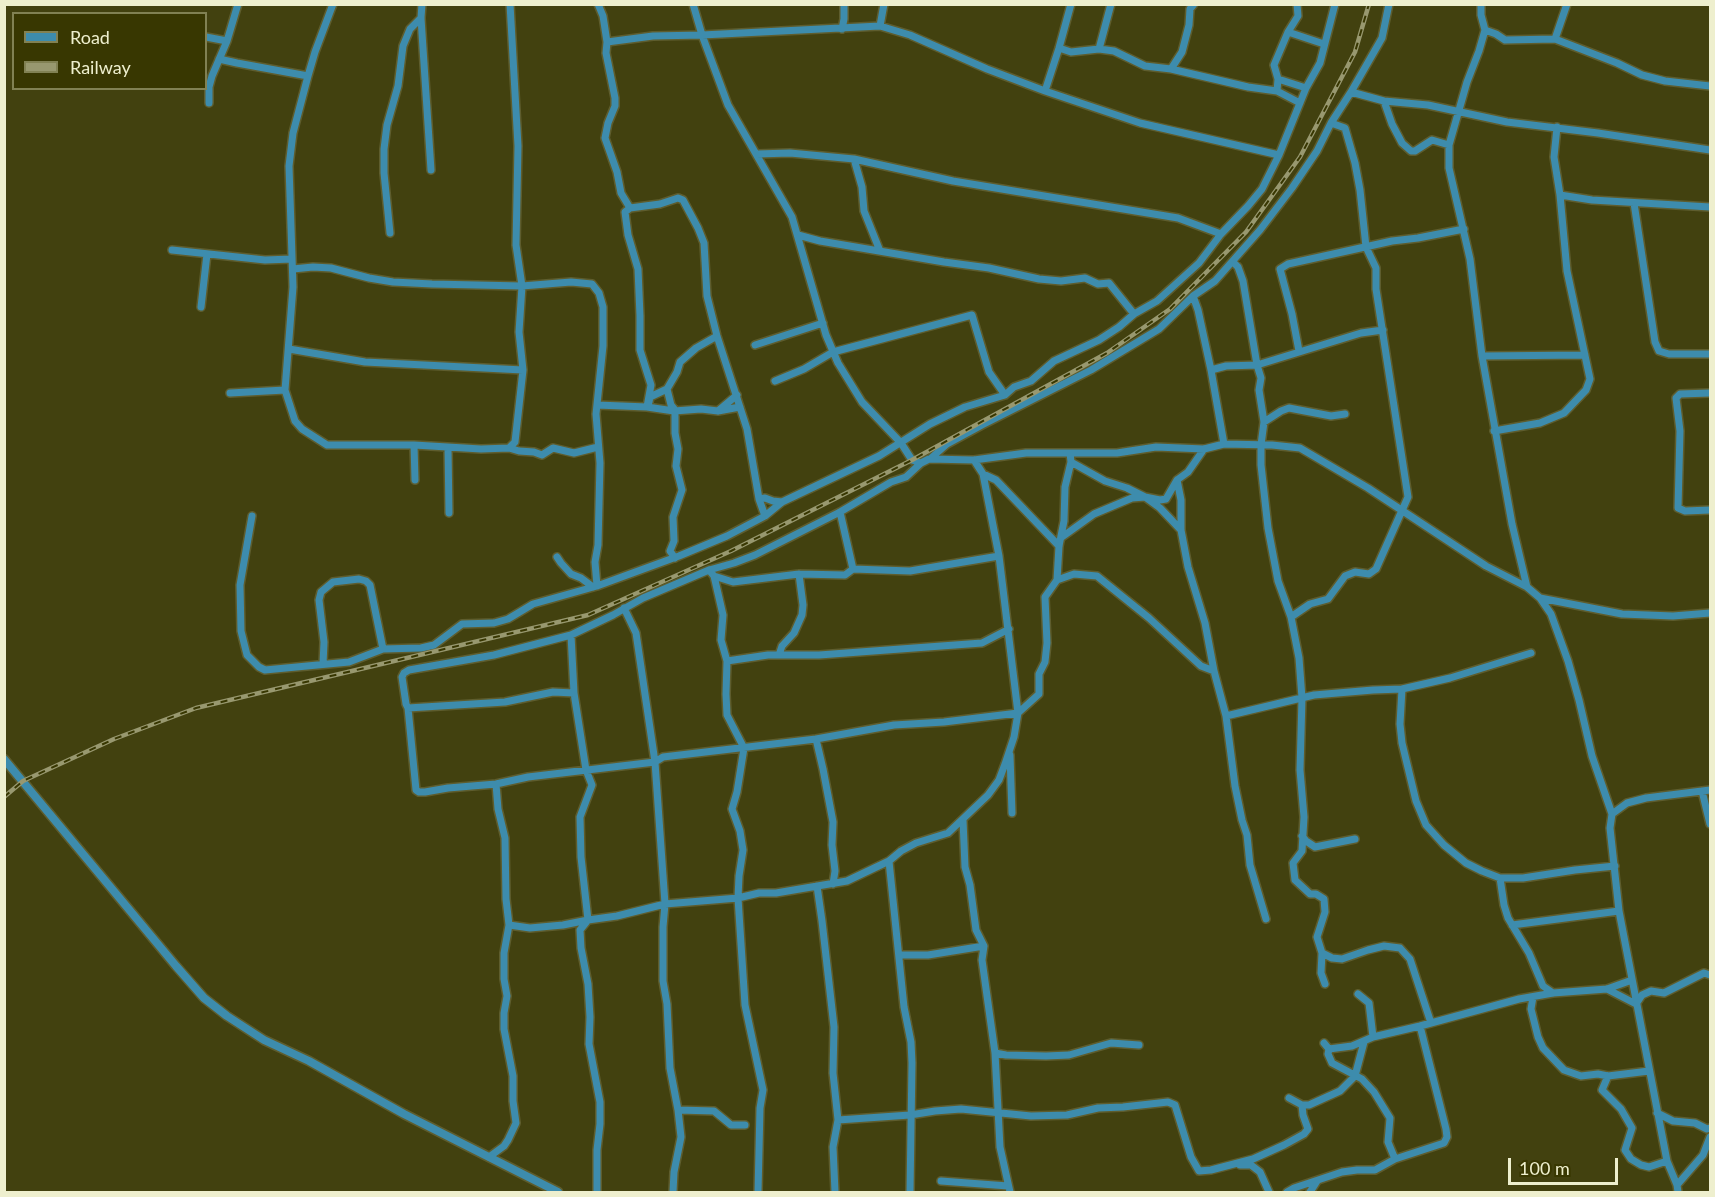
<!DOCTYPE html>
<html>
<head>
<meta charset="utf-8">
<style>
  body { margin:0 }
  #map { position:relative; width:1715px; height:1197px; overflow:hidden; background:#42410f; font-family:Lato,sans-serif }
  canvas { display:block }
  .frame { position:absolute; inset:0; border:6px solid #eeefce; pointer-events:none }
  .legend { position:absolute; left:12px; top:12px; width:195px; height:78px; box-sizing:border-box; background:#383701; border:2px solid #818153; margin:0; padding:8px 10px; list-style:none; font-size:18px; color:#eeefce }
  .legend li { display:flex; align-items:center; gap:12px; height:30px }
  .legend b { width:30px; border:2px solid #818153 }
  .scale { position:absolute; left:1508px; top:1158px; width:110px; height:27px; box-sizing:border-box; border:3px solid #eeefce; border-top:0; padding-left:8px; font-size:18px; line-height:21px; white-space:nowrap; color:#eeefce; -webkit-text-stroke:4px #383701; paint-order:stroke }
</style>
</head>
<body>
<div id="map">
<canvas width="1715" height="1197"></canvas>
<div class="frame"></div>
<ul class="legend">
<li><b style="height:8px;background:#3d8cad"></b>Road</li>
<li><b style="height:8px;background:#98986f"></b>Railway</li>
</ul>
<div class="scale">100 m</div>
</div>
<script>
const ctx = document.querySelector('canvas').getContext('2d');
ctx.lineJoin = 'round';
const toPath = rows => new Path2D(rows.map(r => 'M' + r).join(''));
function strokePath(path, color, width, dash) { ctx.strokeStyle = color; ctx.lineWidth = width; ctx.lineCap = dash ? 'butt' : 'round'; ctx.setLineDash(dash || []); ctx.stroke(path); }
const minor = toPath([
  [333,4,315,52,308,76,293,133,289,166,293,287,285,390,295,421,302,429,327,445,414,445,481,449,509,448,515,442,523,370],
  [422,4,421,18,431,170],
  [598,4,603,16,607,42,606,53,615,98,615,106,608,123,605,138,617,172,621,193,630,208,625,212,628,235,638,269,640,316,640,350,651,385,647,407],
  [693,4,702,35,728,105,792,217,826,335,838,363,862,402,901,443,912,460,921,463,929,459,974,460,1026,453,1117,453,1156,447,1204,449,1224,444,1272,445,1300,448,1368,488,1486,566,1527,587,1540,598,1622,614,1673,616,1710,613],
  [1297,4,1298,16,1288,32,1324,44],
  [1481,4,1481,15,1485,30,1479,51,1467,82,1449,145,1449,168,1470,259,1482,356,1512,524,1527,587],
  [880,26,884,4],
  [842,29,844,19,844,4],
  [1485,30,1496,34,1505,40,1555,39,1617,63,1642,75,1665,81,1710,86],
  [206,37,227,41],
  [1555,39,1567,4],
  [607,42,653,36,702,35,880,26,910,35,987,69,1045,91,1140,123,1279,155],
  [1059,48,1071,52,1099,49,1114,51,1145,66,1171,69,1248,87,1277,91,1300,103],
  [1099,49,1111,4],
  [219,59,237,63,308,76],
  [1171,69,1182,52,1189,25,1190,9,1194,4],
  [1278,79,1306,88],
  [1045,91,1059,48,1071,4],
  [1277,91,1278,79,1274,65,1288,32],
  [1351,92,1382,38,1389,4],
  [1384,101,1392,124,1402,143,1411,151,1415,151,1432,140,1449,145],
  [209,103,209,87,212,76,227,41,238,4],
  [757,154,790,153,854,159,953,181,1178,218,1221,234],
  [854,159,862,187,864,211,880,251],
  [1560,195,1592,200,1710,207],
  [1634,203,1655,342,1659,351,1669,354,1710,354],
  [630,208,660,204,678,198,683,200,698,228,704,243,707,296,717,336,747,429,759,499,765,516],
  [390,233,384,173,384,149,387,125,398,86,403,46,410,29,421,18],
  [798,235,820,241,944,262,989,268,1039,279,1061,281,1085,278,1098,284,1109,283,1134,314],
  [172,250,265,260,292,259],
  [1233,262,1238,267,1243,281,1257,365,1261,378,1259,390,1264,422,1261,445,1261,465,1268,528,1278,581,1291,617,1299,658,1302,698,1300,770,1304,817,1302,851,1293,863,1295,880,1310,894,1316,894,1324,899,1325,912,1317,937,1322,953,1332,958,1342,959,1368,950,1384,946,1400,948,1410,959,1431,1023],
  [293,269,313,267,331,268,369,278,393,282,432,284,522,286,571,282,592,284,599,293,603,307,603,346,596,414,600,463,598,545,595,562,597,586],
  [1193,296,1198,310,1211,370,1224,444],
  [201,307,207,254],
  [755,345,823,323],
  [289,349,365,362,523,370,519,332,522,286,516,245,518,146,510,4],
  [1299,351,1292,314,1280,269,1288,264,1392,241,1418,238,1464,229],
  [1482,356,1585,355],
  [1211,370,1226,366,1257,365,1361,333,1383,330],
  [775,381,804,369,833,352,972,315,989,372,1005,395],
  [667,389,671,405,675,410,675,433,678,449,676,466,682,490,673,517,674,541,670,551,675,558],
  [230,393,285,390],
  [1710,393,1680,394,1676,398,1680,431,1678,508,1685,511,1710,510],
  [649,402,650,397,667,389,677,372,680,362,696,348,717,336],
  [597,405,647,407,674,411,701,409,718,411,740,407],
  [718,411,737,395],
  [1264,422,1281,411,1289,408,1331,416,1345,414],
  [1494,431,1540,423,1564,413,1586,390,1590,379,1567,271,1560,195,1554,157,1557,127],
  [414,445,415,480],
  [448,448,449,513],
  [509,448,519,451,534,452,542,455,553,448,574,453,598,447],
  [1204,449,1188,472,1177,480,1181,500,1181,530,1188,567,1205,623,1214,671,1226,716,1235,786,1242,820,1247,835,1250,865,1266,919],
  [930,459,947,444,982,425,1091,370,1159,329,1193,296,1215,281,1260,230,1292,188,1317,151,1331,123,1351,92,1384,101,1428,105,1507,122,1598,133,1710,150],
  [1071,462,1105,481,1127,488,1145,497,1160,508,1181,530],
  [921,463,906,477,891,482,840,512,755,555,734,563,709,570,643,598,613,615,571,635,494,655,409,670,404,673,402,677,406,704,408,708,416,790,419,792,425,792,448,788,496,784,528,777,655,762,663,757,816,739,894,725,944,722,1018,713,1039,694,1039,674,1045,662,1047,643,1045,597,1057,580,1059,546,1064,521,1065,487,1071,462,1070,453],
  [983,474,996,480,1059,546],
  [759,499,765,498,773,501,782,502],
  [252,516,240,585,241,631,247,655,259,667,265,670,349,662,383,649,421,648,434,645,462,624,494,623,508,619,533,604,597,586,679,556,727,536,765,516,782,502,879,456,930,424,965,407,1005,395,1014,387,1031,381,1054,361,1099,340,1119,327,1134,314,1157,301,1199,263,1221,234,1248,206,1262,189,1279,155,1306,88,1320,63,1335,4],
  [1062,537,1094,514,1132,498,1145,497,1160,500,1166,499,1177,480],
  [557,557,561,563,571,574,581,578,593,587],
  [853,569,910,571,999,556],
  [709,570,714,576,723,615,721,640,727,661,726,694,727,715,744,748,737,792,732,809,740,831,743,850,739,876,738,898,745,1005,763,1090,760,1108,758,1192],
  [714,576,733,582,799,574,845,575,853,569,840,512],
  [1057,580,1074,574,1097,576,1149,618,1201,666,1214,671],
  [1540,598,1551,614,1568,661,1579,700,1592,756,1612,814,1610,828,1619,911,1667,1161,1677,1185,1678,1192],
  [624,608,636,633,655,762,665,904,663,927,663,981,667,1004,670,1068,678,1110,681,1137,674,1172,673,1192],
  [1291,617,1310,604,1328,599,1345,576,1355,572,1369,574,1376,569,1408,497,1376,289,1376,268,1366,247,1360,190,1355,163,1345,128,1331,123],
  [571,635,574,693,586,770,592,785,580,817,581,857,588,920,580,930,581,948,588,984,590,1017,589,1044,600,1102,600,1124,597,1150,597,1192],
  [779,655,782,646,794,633,802,615,803,605,799,574],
  [727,661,768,655,819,655,982,643,1009,629],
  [323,664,324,642,319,600,321,592,333,582,359,579,366,581,370,585,383,649],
  [1402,689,1400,724,1402,743,1416,801,1426,825,1444,845,1466,863,1482,871,1500,878,1523,878,1575,870,1615,866],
  [408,708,505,702,553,692,574,693],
  [1226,716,1314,695,1373,690,1402,689,1450,678,1531,653],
  [816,739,823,769,833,822,832,845,835,871,833,884],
  [1010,755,1012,813],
  [1702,791,1710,824],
  [1612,814,1627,803,1646,798,1710,790],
  [963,820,965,867,970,885,976,930,984,946,982,960,995,1053,1000,1147,1010,1192],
  [1302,836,1306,841,1315,847,1355,839],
  [889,861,904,1007,911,1042,912,1063,910,1192],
  [1500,878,1504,905,1508,918,1529,953,1543,986,1553,993],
  [817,886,822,921,834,1027,833,1073,838,1120,910,1115,935,1111,961,1109,1031,1116,1067,1115,1098,1108,1123,1107,1168,1102,1175,1105,1191,1157,1199,1171,1211,1170,1253,1159,1284,1145,1304,1134,1308,1129,1303,1115,1302,1105],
  [509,925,530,928,563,925,588,920,617,916,665,904,738,898,759,893,776,893,847,881,889,861,901,851,916,843,948,833,988,795,999,780,1005,764,1014,737,1018,713,999,556,983,474,974,460],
  [1512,925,1619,911],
  [1322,953,1321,973,1325,984],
  [899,955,928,955,984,946],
  [1607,989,1636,1004,1642,995,1651,991,1664,993,1704,973,1710,975],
  [1358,994,1369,1003,1373,1037],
  [1533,997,1531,1009,1538,1037,1543,1048,1564,1070,1581,1076,1598,1074,1608,1076,1649,1071],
  [1324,1043,1329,1049,1352,1046,1373,1037,1420,1026,1519,999,1553,993,1607,989,1632,980],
  [1329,1049,1328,1054,1332,1063,1362,1079,1374,1092,1390,1118,1388,1142,1395,1159],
  [995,1053,1006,1055,1046,1056,1069,1055,1111,1043,1139,1045],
  [1608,1076,1602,1090,1621,1109,1632,1128,1625,1150,1631,1159,1641,1165,1649,1167,1667,1161],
  [1289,1098,1302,1105,1309,1105,1340,1091,1355,1076,1364,1042],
  [678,1110,714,1111,731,1125,745,1125],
  [1657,1113,1673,1121,1695,1123,1707,1129,1710,1128],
  [489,1157,504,1146,508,1140,516,1123,513,1101,513,1076,504,1029,504,1013,507,996,504,979,504,953,509,925,506,899,505,838,498,809,496,784],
  [1240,1165,1251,1165,1260,1172,1269,1192],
  [941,1181,1008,1186],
  [1677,1185,1703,1155,1710,1137],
  [835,1192,833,1147,838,1120],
  [1287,1192,1294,1188,1342,1172,1357,1170,1375,1170,1395,1159,1444,1143,1447,1137,1446,1129,1420,1026],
  [1310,1192,1317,1181]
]);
const tertiary = toPath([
  [4,759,176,966,204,998,227,1016,264,1040,309,1061,404,1114,558,1192]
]);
strokePath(minor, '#5e5d2e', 10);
strokePath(tertiary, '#5e5d2e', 11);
strokePath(minor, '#3d8cad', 7);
strokePath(tertiary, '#3d8cad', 8);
const rail = toPath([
  [4,797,23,781,114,739,196,708,588,615,731,551,912,460,1107,353,1170,309,1246,232,1300,157,1355,52,1369,4]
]);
strokePath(rail, '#98986f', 4.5);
strokePath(rail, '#383701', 2, [7]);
</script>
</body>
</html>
